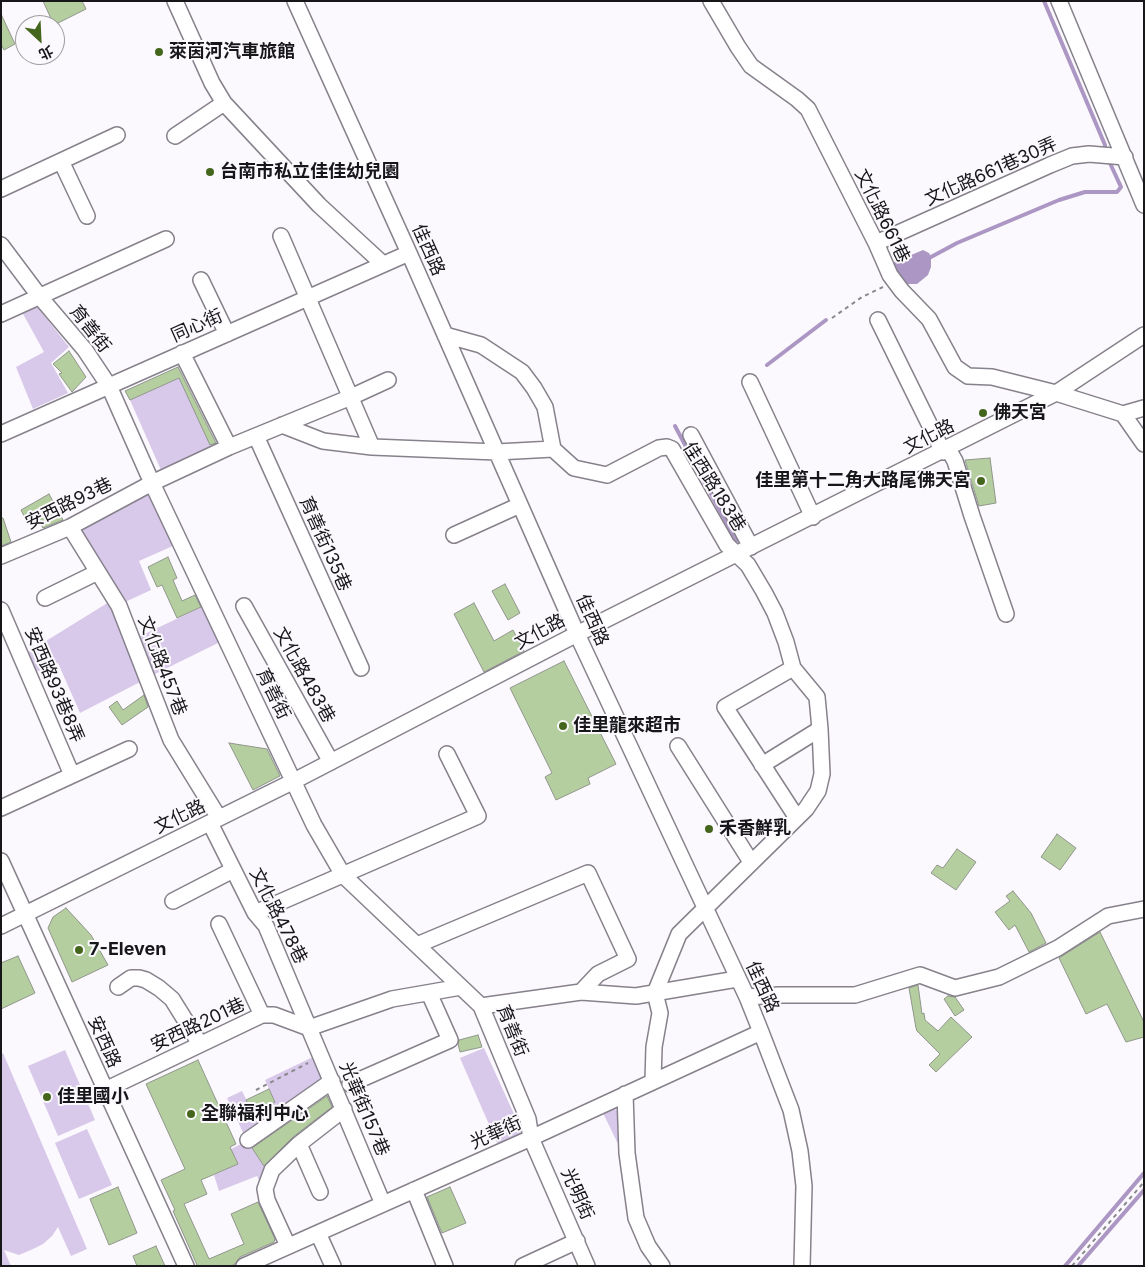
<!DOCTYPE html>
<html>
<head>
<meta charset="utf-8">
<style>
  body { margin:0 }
  #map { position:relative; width:1145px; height:1267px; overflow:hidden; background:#fbf9fd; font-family:Inter,"Noto Sans TC",sans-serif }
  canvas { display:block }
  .frame { position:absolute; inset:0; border:2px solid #171619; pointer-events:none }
  .north { position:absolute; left:15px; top:15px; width:50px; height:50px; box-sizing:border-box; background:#fbf9fd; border:1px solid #a09ea2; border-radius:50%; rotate:155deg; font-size:14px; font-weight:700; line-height:20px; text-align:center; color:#171619 }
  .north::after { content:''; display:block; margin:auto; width:18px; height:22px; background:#44661c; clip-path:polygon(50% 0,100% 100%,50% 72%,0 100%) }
</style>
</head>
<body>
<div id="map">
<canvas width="1145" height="1267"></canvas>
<div class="frame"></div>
<div class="north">北</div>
</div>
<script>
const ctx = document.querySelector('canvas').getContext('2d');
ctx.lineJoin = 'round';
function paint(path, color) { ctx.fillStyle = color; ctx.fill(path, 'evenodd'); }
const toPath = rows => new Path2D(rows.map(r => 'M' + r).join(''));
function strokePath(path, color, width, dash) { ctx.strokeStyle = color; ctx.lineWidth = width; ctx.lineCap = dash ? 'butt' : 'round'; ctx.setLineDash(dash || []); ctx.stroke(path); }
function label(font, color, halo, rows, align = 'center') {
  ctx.font = font + ' Inter,"Noto Sans TC",sans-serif'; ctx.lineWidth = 4; ctx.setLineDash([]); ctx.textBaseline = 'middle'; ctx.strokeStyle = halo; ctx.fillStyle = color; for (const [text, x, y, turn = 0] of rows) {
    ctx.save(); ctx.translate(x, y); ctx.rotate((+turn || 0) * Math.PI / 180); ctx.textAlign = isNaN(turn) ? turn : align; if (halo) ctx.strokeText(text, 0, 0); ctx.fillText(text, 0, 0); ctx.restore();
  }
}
paint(toPath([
  [32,308,38,308,69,347,51,363,68,393,33,409,16,367,44,352,22,312],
  [179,378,211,447,161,470,130,400],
  [149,492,175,545,139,561,151,590,123,603,78,534,111,508],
  [109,602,142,681,80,713,58,663,33,673,25,654],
  [204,606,220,642,151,676,136,638],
  [484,1048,523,1134,498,1145,460,1058],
  [65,1050,95,1120,58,1136,28,1066],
  [3,1053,87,1249,71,1256,58,1227,52,1236,43,1244,33,1249,19,1255,4,1250,11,1266,1,1266,1,1054],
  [313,1057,324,1082,245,1137,227,1098,242,1091,253,1113,275,1102,265,1080],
  [613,1108,619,1112,620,1148,603,1113],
  [87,1129,112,1185,79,1199,55,1143],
  [247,1141,265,1167,260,1182,257,1176,219,1191,214,1175,238,1164,231,1149]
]), '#d8c8ea');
paint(toPath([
  [923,250,929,253,931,257,931,267,928,275,917,284,903,284,892,263]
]), '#ac97c4');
strokePath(toPath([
  [1044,1,1105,145,1105,152],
  [931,257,957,243,1059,200,1085,192,1117,192,1121,187,1109,161],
  [767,365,826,320],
  [675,426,736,541],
  [1065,1266,1144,1173],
  [1078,1266,1144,1190]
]), '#ac97c4', 4);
const building = toPath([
  [43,1,82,1,86,9,54,25,43,1],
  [1,14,15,44,4,50,1,44,1,14],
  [69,351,86,377,72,392,59,374,62,373,53,364,69,351],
  [178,367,216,443,210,445,179,378,130,400,125,391,178,367],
  [990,458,996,503,979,506,965,460,990,458],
  [49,494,63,520,43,528,36,516,26,520,21,510,49,494],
  [1,518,3,518,11,542,1,546,1,518],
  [168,557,177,578,173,580,182,601,195,595,201,607,177,618,162,585,157,587,148,567,168,557],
  [505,584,520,613,508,620,492,591,505,584],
  [474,603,494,641,513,630,524,651,484,672,454,614,474,603],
  [564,661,616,764,588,778,590,784,556,800,545,777,552,773,510,688,564,661],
  [144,695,148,707,122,725,109,707,117,701,123,710,144,695],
  [229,743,267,749,280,776,253,790,229,743],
  [1057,834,1076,848,1060,870,1041,857,1057,834],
  [957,849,976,862,956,890,931,873,937,865,943,868,957,849],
  [1013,891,1031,913,1046,943,1029,952,1015,925,1009,930,995,912,1010,901,1006,896,1013,891],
  [66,908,91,935,108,965,72,982,48,928,53,917,66,908],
  [1100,932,1144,1022,1144,1037,1126,1042,1107,1004,1086,1014,1059,958,1100,932],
  [18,956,35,993,1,1009,1,963,18,956],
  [918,985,922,1014,924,1013,925,1020,938,1031,951,1017,972,1037,936,1072,929,1065,940,1054,917,1031,916,1028,909,988,918,985],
  [948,996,955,997,964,1010,955,1016,944,999,948,996],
  [478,1035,482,1047,460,1052,458,1044,459,1040,478,1035],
  [198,1060,236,1144,230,1147,238,1164,201,1180,207,1194,184,1204,209,1259,244,1244,231,1214,258,1202,275,1239,274,1242,240,1257,235,1264,231,1266,195,1266,197,1265,173,1211,175,1210,161,1180,185,1169,146,1084,198,1060],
  [269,1089,275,1102,253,1113,246,1100,269,1089],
  [327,1096,332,1107,293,1137,264,1166,252,1148,327,1096],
  [118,1187,137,1233,109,1245,90,1199,118,1187],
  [450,1187,466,1223,442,1233,427,1197,450,1187],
  [156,1246,165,1266,137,1266,133,1256,156,1246]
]);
paint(building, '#b5cea0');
strokePath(building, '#90968c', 1);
const minor = toPath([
  [175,1,212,83,224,103,319,205,383,264],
  [295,1,409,253,577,634,747,997,761,1032,791,1110,800,1151,804,1186,802,1266],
  [711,1,738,47,751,66,797,99,808,109,876,243,890,275,902,291,929,319,955,367,968,376,992,377,1056,393,1123,414,1144,408],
  [1059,1,1144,205],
  [175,136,224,103],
  [61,161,87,216],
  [1,189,117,135],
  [281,236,372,447],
  [876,243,1050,165,1072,156,1089,154,1125,157],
  [1,245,40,297,85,350,109,386,152,483,314,825,343,875,481,1006,528,1119,531,1138,587,1266],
  [201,280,227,334],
  [1,314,166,239],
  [878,320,943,452],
  [445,335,481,345,522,372,534,388,545,407,553,449,574,468,607,475,659,448,667,447,672,449,727,545,748,565,764,592,775,613,786,642,793,668,817,697,820,729,822,774,818,791,806,809,679,934,655,993,660,1013,654,1047,653,1081],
  [182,353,229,447],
  [750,382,813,517],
  [1123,414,1144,444],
  [282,425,323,441,372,447,497,452,553,449],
  [1,434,409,253],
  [691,435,751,547],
  [256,436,361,668],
  [948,449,955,461,972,516,1006,614],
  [70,527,119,606,171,740,219,818],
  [454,535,520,505],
  [1,556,70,527,152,483,229,447,351,397,388,380],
  [45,598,98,572],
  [244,606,331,762],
  [1,610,72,775],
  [793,668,725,707,797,818],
  [678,746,751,862],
  [762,765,820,729],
  [1,808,129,749],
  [210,823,255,913,266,926,383,1204],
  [1,861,186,1266],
  [173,901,233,870],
  [255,913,478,816,447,754],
  [219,924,262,1015],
  [1,926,294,781,577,634,1056,393,1144,335],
  [417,945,588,873,628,959,598,974,581,992],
  [118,987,131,978,139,978,146,980,159,988,172,999,200,1044],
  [747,997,779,995,855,995,920,975,955,988,999,977,1058,948,1108,916,1144,909],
  [481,1006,581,992,636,996,737,979],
  [309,1028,392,999,461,987],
  [350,1084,450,1040,429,993],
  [105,1090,262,1015,274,1015,309,1028],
  [625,1094,627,1153,636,1218,648,1246,662,1266],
  [248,1140,332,1081],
  [299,1144,320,1192],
  [414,1190,445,1266],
  [318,1233,333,1266],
  [288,1246,267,1200,265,1189,272,1170,299,1144,344,1109],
  [244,1266,531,1138,761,1032],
  [523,1266,577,1241]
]);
strokePath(minor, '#86818b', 18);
strokePath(toPath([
  [832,318,862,297,883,287],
  [256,1090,308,1063],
  [1072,1266,1144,1182]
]), '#89888b', 2, [4, 4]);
strokePath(minor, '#fff', 15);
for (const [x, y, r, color] of [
  [159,52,5,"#44661c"],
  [210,172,5,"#44661c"],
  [983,413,5,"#44661c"],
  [981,481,5,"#44661c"],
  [563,726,5,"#44661c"],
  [709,829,5,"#44661c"],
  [79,950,5,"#44661c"],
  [47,1097,5,"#44661c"],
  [191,1114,5,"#44661c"]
]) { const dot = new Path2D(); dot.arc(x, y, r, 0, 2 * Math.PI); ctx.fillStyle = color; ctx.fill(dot); strokePath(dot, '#fbf9fd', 2); }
label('bold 18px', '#171619', '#fbf9fd', [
  ["萊茵河汽車旅館",169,52],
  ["台南市私立佳佳幼兒園",220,172],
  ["佛天宮",993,413],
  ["佳里第十二角大路尾佛天宮",971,481,"right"],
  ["佳里龍來超市",573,726],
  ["禾香鮮乳",719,829],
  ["7-Eleven",89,950],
  ["佳里國小",57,1097],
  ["全聯福利中心",201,1114]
], 'left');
label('18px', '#171619', '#fbf9fd', [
  ["文化路661巷30弄",991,172,-24],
  ["文化路661巷",882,216,64],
  ["佳西路",428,250,66],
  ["同心街",197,326,-24],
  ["育善街",90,329,52],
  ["文化路",929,437,-27],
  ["佳西路183巷",714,487,58],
  ["安西路93巷",69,504,-26],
  ["育善街135巷",325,544,66],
  ["佳西路",592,620,66],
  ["文化路",540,632,-28],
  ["文化路457巷",162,666,69],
  ["文化路483巷",304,675,61],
  ["安西路93巷8弄",54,685,67],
  ["育善街",273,694,64],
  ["文化路",180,817,-26],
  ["文化路478巷",278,916,63],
  ["佳西路",762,987,65],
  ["安西路201巷",198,1025,-25],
  ["育善街",512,1031,68],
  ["安西路",104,1042,66],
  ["光華街157巷",364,1109,67],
  ["光華街",496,1133,-24],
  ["光明街",577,1194,66]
]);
</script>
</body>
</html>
